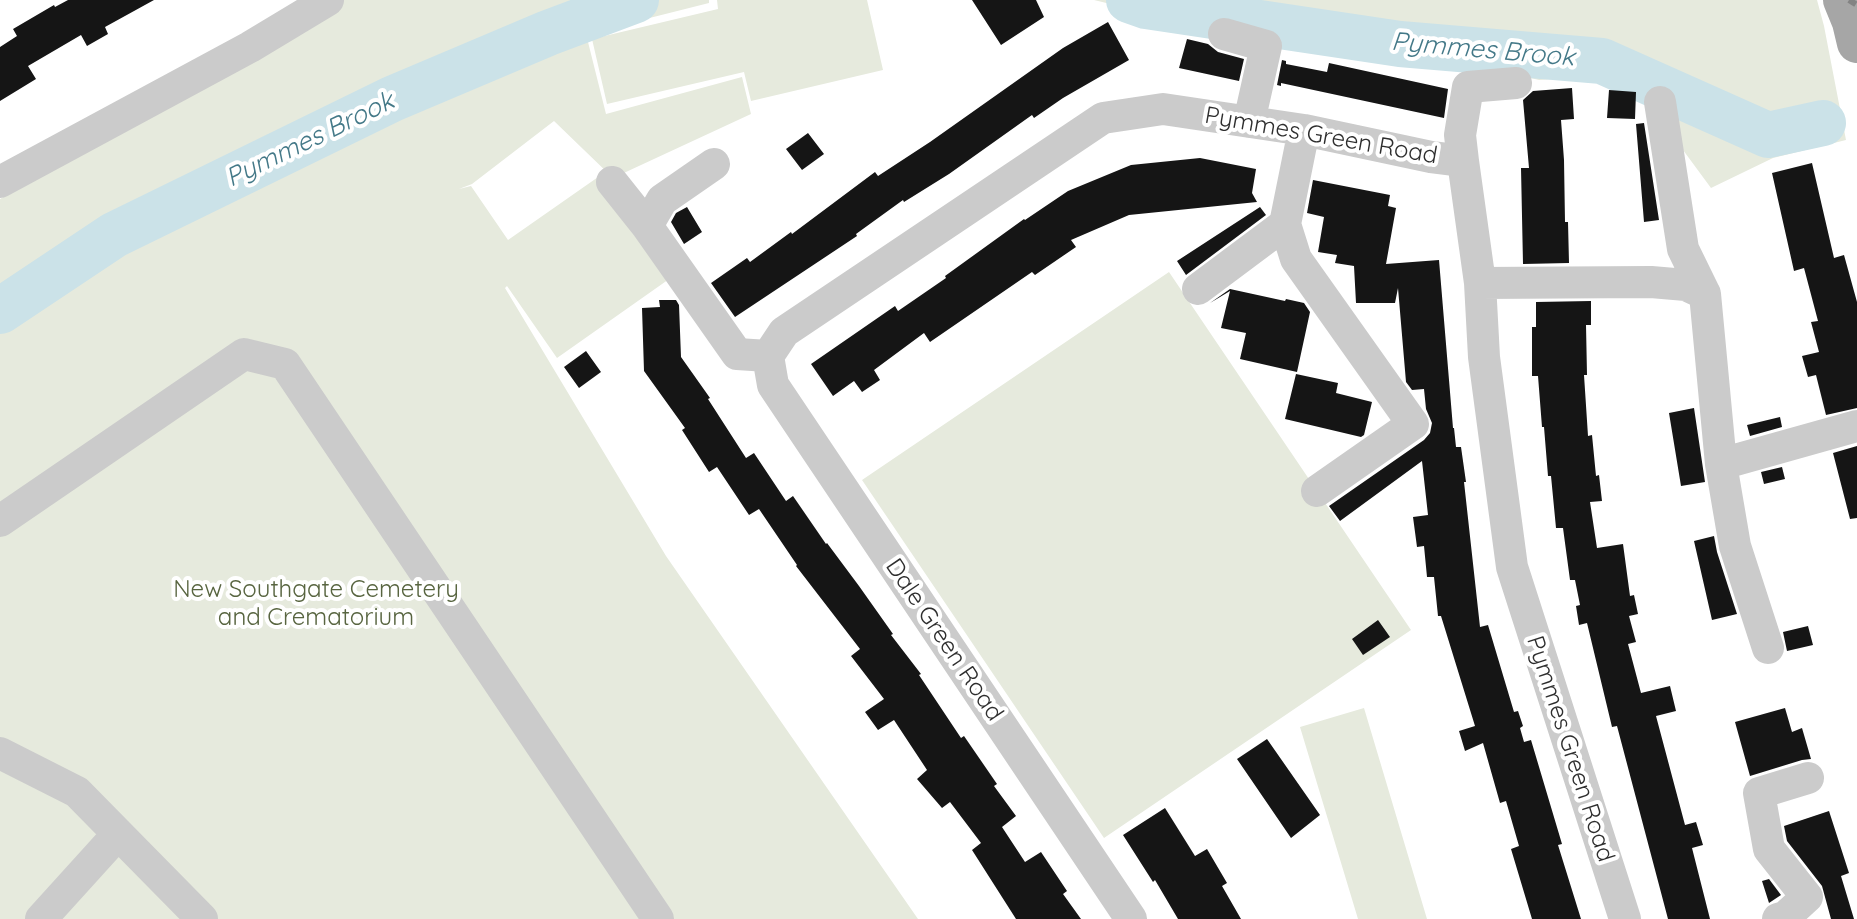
<!DOCTYPE html>
<html>
<head>
<meta charset="utf-8">
<style>
  body { margin:0 }
  canvas { display:block; background:#fff }
</style>
</head>
<body>
<canvas width="1857" height="919"></canvas>
<script>
const ctx = document.querySelector('canvas').getContext('2d');
ctx.lineJoin = 'round';
function paint(path, color) { ctx.fillStyle = color; ctx.fill(path, 'evenodd'); }
const toPath = rows => new Path2D(rows.map(r => 'M' + r).join(''));
function strokePath(path, color, width, dash) { ctx.strokeStyle = color; ctx.lineWidth = width; ctx.lineCap = dash ? 'butt' : 'round'; ctx.setLineDash(dash || []); ctx.stroke(path); }
function label(font, color, halo, rows, align = 'center') {
  ctx.font = font + ' Quicksand,sans-serif'; ctx.lineWidth = 8; ctx.setLineDash([]); ctx.textBaseline = 'middle'; ctx.strokeStyle = halo; ctx.fillStyle = color; for (const [text, x, y, turn = 0] of rows) {
    ctx.save(); ctx.translate(x, y); ctx.rotate((+turn || 0) * Math.PI / 180); ctx.textAlign = isNaN(turn) ? turn : align; if (halo) ctx.strokeText(text, 0, 0); ctx.fillText(text, 0, 0); ctx.restore();
  }
}
paint(toPath([
  [340,0,709,0,709,3,586,34,606,114,742,77,751,114,613,178,554,121,472,184,459,189,471,186,508,240,601,175,672,277,557,358,507,286,505,288,666,556,918,919,0,919,0,199],
  [717,0,867,0,883,70,751,101,744,72,607,104,592,39,718,9],
  [1094,0,1817,0,1824,26,1846,140,1773,158,1711,188,1683,150,1660,72,1539,80,1452,59,1131,9],
  [1169,272,1411,630,1104,838,862,480],
  [1364,708,1427,919,1358,919,1300,727]
]), '#e6eadd');
strokePath(toPath([
  [1129,0,1146,6,1400,44,1602,61,1768,135,1823,123],
  [0,311,114,235,392,99,548,33,636,0]
]), '#cbe2e8', 46);
paint(toPath([
  [68,0,154,0,105,27,108,34,87,46,81,35,28,66,36,79,0,101,0,47,17,36,13,29,54,5,55,7],
  [972,0,1036,0,1044,17,1001,45],
  [1108,22,1129,60,1063,98,1034,118,1032,115,949,174,904,202,903,200,856,234,857,236,735,317,711,283,747,258,750,262,791,232,792,234,875,172,878,176,930,142,1063,48],
  [1187,39,1208,44,1218,52,1244,59,1239,81,1179,68],
  [1282,60,1286,61,1286,64,1327,72,1329,63,1448,89,1444,118,1281,83,1281,86,1277,85],
  [1572,88,1574,119,1561,120,1564,160,1565,222,1568,222,1569,263,1523,264,1521,168,1529,168,1523,100,1533,91],
  [1609,90,1636,92,1635,119,1607,118],
  [1644,123,1659,220,1644,222,1636,124],
  [808,133,824,154,802,170,786,149],
  [1200,158,1256,169,1252,193,1257,202,1129,215,1071,240,1076,247,1035,275,1032,272,930,342,924,333,874,370,880,380,862,392,854,381,833,396,811,364,895,306,898,311,946,278,945,276,1024,219,1025,220,1068,191,1131,165],
  [1812,163,1834,258,1844,255,1857,302,1857,408,1826,415,1816,375,1808,377,1802,356,1819,352,1811,322,1818,321,1804,268,1794,271,1772,173],
  [1313,180,1390,195,1388,206,1396,208,1386,264,1439,260,1453,428,1454,428,1456,447,1461,447,1466,482,1464,482,1480,627,1488,625,1514,712,1518,711,1523,726,1520,728,1524,742,1531,740,1562,844,1558,845,1581,919,1532,919,1511,849,1519,846,1506,801,1500,803,1483,743,1465,751,1459,731,1475,726,1441,616,1438,616,1434,577,1427,577,1424,546,1417,547,1413,517,1428,515,1422,461,1340,521,1329,506,1424,440,1430,433,1432,423,1426,409,1424,389,1412,390,1406,382,1398,288,1395,303,1356,303,1354,266,1335,263,1337,255,1318,252,1324,217,1307,213],
  [687,207,702,232,684,244,671,222,676,213],
  [1260,207,1266,215,1186,275,1177,261],
  [1230,289,1285,301,1286,299,1304,303,1310,312,1297,372,1240,359,1246,333,1221,328,1230,291,1210,303],
  [659,300,676,300,679,305,681,357,710,398,708,399,746,458,754,453,786,501,793,496,826,544,827,543,859,586,893,634,891,635,921,674,919,675,961,738,964,736,997,784,994,786,1016,816,1002,827,1025,862,1041,852,1067,891,1063,894,1081,919,1016,919,972,850,981,843,950,802,942,808,917,779,927,770,894,720,878,730,865,712,884,699,851,656,860,649,796,566,797,565,759,509,749,515,717,467,709,472,682,430,685,428,644,371,642,308,660,307],
  [1591,301,1591,325,1586,325,1587,375,1584,375,1588,436,1592,435,1596,476,1599,475,1602,501,1590,502,1597,548,1623,544,1630,596,1634,595,1638,614,1629,616,1636,642,1628,644,1641,693,1670,686,1676,711,1656,716,1685,825,1696,822,1703,845,1692,848,1710,919,1668,919,1617,726,1612,727,1587,623,1579,625,1576,606,1580,605,1575,580,1570,580,1563,528,1556,528,1551,476,1548,476,1544,427,1542,427,1538,376,1532,376,1532,327,1536,327,1536,302],
  [586,351,601,372,579,388,564,367],
  [1296,374,1338,383,1336,393,1372,402,1364,435,1361,437,1285,419],
  [1694,408,1705,482,1681,486,1669,413],
  [1780,417,1782,427,1750,436,1747,425],
  [1857,446,1857,518,1850,519,1833,453],
  [1782,467,1785,479,1764,484,1761,472],
  [1714,536,1717,552,1737,614,1712,620,1694,541],
  [1378,620,1390,637,1363,655,1352,639],
  [1808,626,1813,645,1787,651,1783,632],
  [1785,708,1792,732,1802,728,1811,759,1802,760,1750,776,1735,722],
  [1267,739,1320,815,1291,838,1237,759],
  [1165,808,1195,856,1207,849,1227,883,1222,886,1241,919,1178,919,1155,880,1153,882,1123,835],
  [1829,811,1849,873,1841,876,1854,919,1831,919,1822,886,1787,841,1784,826],
  [1769,879,1781,895,1769,903,1762,881]
]), '#151515');
strokePath(toPath([
  [1224,34,1266,46,1249,122],
  [1660,102,1683,249,1705,294],
  [1304,130,1285,224,1296,259,1413,424,1317,491],
  [1463,161,1460,135,1468,87,1516,83],
  [714,164,662,200,647,226,737,354,768,356],
  [0,182,250,47,328,0],
  [612,182,647,226],
  [1480,283,1651,282,1686,285,1705,294,1721,464,1735,546,1768,648],
  [1198,289,1285,224],
  [768,356,784,332,1103,118,1163,109,1304,130,1431,157,1463,161,1480,283,1484,357,1512,567,1625,919],
  [768,356,773,385,1131,919],
  [1721,464,1857,426],
  [0,521,244,354,285,364,658,919],
  [0,753,77,792,202,919],
  [41,919,118,834],
  [1778,919,1785,917,1807,897,1769,849,1759,793,1808,778]
]), '#cbcbcb', 32);
strokePath(toPath([
  [1843,0,1852,22,1857,43]
]), '#a6a6a6', 40);
strokePath(toPath([
  [1849,0,1857,5]
]), '#838383', 6, [8, 6]);
label('24px', '#2e2e2e', '#fff', [
  ["Pymmes Green Road",1321,136,10],
  ["Dale Green Road",944,640,56],
  ["Pymmes Green Road",1570,749,72]
]);
label('24px', '#586540', '#fff', [
  ["New Southgate Cemetery",316,590],
  ["and Crematorium",316,618]
]);
label('italic 26px', '#447988', '#fff', [
  ["Pymmes Brook",1483,50,5],
  ["Pymmes Brook",310,140,-26]
]);
</script>
</body>
</html>
